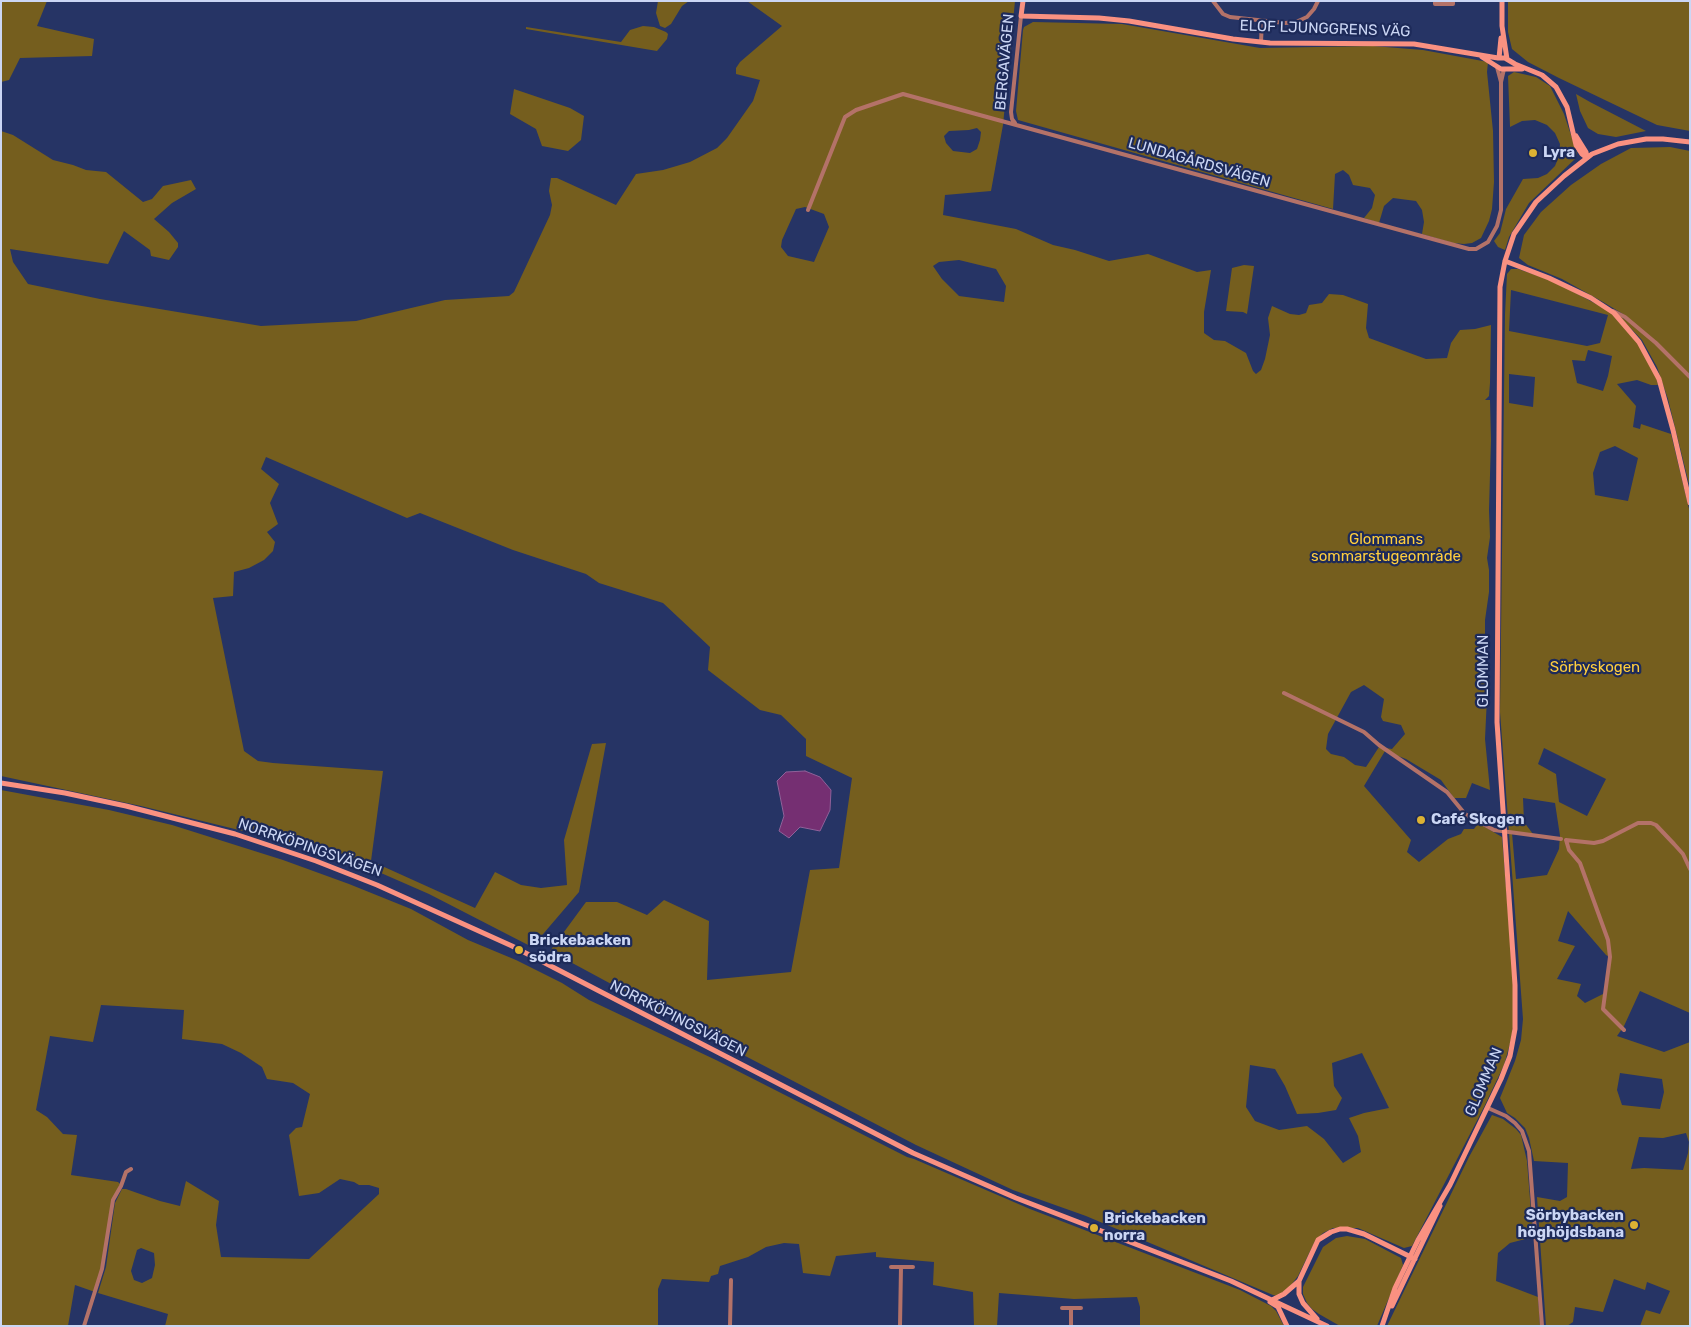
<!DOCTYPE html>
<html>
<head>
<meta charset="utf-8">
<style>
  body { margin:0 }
  #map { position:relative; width:1691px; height:1327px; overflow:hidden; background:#263465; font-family:Rubik,sans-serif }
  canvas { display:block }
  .frame { position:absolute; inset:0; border:2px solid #cbd6f4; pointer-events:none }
</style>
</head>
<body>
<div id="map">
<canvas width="1691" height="1327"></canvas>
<div class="frame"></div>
</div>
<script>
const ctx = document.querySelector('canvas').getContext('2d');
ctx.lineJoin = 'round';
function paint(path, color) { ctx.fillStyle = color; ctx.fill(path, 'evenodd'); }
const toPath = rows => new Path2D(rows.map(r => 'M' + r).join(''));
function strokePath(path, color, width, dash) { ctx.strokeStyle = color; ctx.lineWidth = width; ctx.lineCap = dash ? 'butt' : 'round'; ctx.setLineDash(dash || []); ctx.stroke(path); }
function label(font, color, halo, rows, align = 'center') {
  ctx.font = font + ' Rubik,sans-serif'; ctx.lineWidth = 4.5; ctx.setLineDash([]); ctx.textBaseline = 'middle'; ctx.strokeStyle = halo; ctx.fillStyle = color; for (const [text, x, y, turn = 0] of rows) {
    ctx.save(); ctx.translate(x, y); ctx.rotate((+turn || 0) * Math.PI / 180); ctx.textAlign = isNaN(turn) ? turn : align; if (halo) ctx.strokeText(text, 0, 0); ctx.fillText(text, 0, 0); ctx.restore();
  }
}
paint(toPath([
  [1,1,47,1,37,26,94,39,92,56,20,58,9,80,1,82],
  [658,1,689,1,682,6,671,24,665,28,660,26,656,13],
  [747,1,1015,1,1003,125,991,191,945,195,943,215,1016,229,1053,245,1075,250,1109,261,1148,254,1197,272,1211,270,1204,312,1204,333,1214,340,1225,341,1246,353,1253,371,1256,374,1261,370,1265,359,1270,335,1268,318,1272,306,1290,314,1299,315,1306,313,1309,305,1322,303,1329,294,1343,295,1368,304,1366,328,1369,338,1426,359,1447,358,1451,343,1460,330,1475,329,1491,325,1490,383,1489,396,1485,400,1490,400,1491,440,1489,510,1490,537,1487,558,1489,570,1489,592,1485,620,1485,639,1487,697,1485,739,1490,790,1472,783,1466,798,1454,798,1441,780,1406,759,1385,751,1364,786,1411,840,1407,852,1419,862,1448,839,1461,834,1464,829,1474,829,1478,823,1502,837,1514,985,1514,1021,1511,1040,1504,1065,1484,1107,1412,1246,1404,1248,1358,1228,1333,1228,1323,1233,1315,1241,1298,1276,1288,1289,1277,1296,1273,1295,1086,1216,1013,1190,916,1145,728,1047,550,951,586,902,617,902,647,915,664,900,709,921,707,980,791,972,810,870,839,868,852,778,806,756,806,739,781,715,760,710,708,670,710,647,663,603,599,583,586,574,513,550,420,513,407,518,266,457,261,469,279,484,270,503,278,524,267,532,275,542,273,551,264,560,249,568,234,572,233,596,213,598,244,751,258,761,273,763,383,771,371,861,475,908,495,872,521,885,541,888,567,885,564,840,592,744,606,743,579,892,532,947,429,894,381,873,296,844,141,806,1,776,1,131,13,135,53,160,73,165,86,170,106,172,143,202,152,199,163,186,191,180,196,189,172,203,154,219,169,232,178,243,178,247,169,260,151,256,150,250,124,231,108,264,10,249,13,262,28,284,100,299,261,326,356,321,445,300,509,296,514,292,550,215,552,205,549,191,551,178,557,178,568,183,616,205,636,174,663,170,690,162,717,148,727,138,753,101,760,80,736,74,736,68,740,62,782,26],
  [977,128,981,132,980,140,977,149,970,153,953,151,946,143,944,136,949,131,969,130],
  [805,207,824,214,829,227,814,262,788,256,781,247,782,240,796,209],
  [959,260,996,269,1006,286,1004,302,959,296,942,279,933,266,939,262],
  [1364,685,1384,699,1381,717,1383,721,1401,725,1405,734,1392,749,1379,747,1366,767,1355,765,1344,757,1331,754,1326,749,1328,734,1351,692],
  [1362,1053,1389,1108,1364,1113,1349,1118,1358,1136,1361,1152,1343,1163,1324,1139,1307,1126,1279,1130,1255,1121,1246,1107,1250,1065,1275,1069,1285,1086,1297,1114,1318,1113,1336,1110,1342,1098,1334,1086,1332,1063],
  [1508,1,1690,1,1690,131,1657,125,1559,78,1528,62,1512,49,1508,32],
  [1033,22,1122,24,1260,48,1373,46,1423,50,1488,62,1487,72,1493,131,1494,182,1492,209,1489,221,1481,238,1472,243,1464,244,1453,243,1422,234,1424,222,1422,210,1416,201,1393,198,1384,206,1379,223,1364,218,1372,208,1375,195,1370,188,1353,185,1349,175,1343,170,1335,174,1333,209,1018,120,1016,111,1023,30,1024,27],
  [643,26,654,27,666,32,668,34,667,39,657,51,526,29,526,27,621,42,630,30],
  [1514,72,1536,77,1550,86,1564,114,1577,153,1575,159,1529,203,1509,237,1505,250,1498,247,1494,241,1500,233,1506,209,1523,179,1538,178,1547,174,1555,166,1559,156,1560,144,1555,133,1547,125,1535,120,1522,121,1510,127,1508,76],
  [514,89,570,108,584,116,581,140,568,151,542,146,536,129,510,114],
  [1576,94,1590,102,1646,131,1616,137,1598,134,1588,128,1580,111],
  [1670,147,1690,151,1690,488,1668,399,1657,367,1642,340,1617,314,1652,338,1623,314,1603,302,1562,279,1528,265,1519,258,1524,235,1541,212,1571,185,1601,164,1631,148],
  [1244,265,1254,266,1247,314,1243,312,1226,311,1232,268],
  [1511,269,1518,269,1553,281,1613,313,1637,342,1656,374,1658,385,1651,385,1637,380,1617,384,1636,406,1633,427,1640,429,1641,424,1671,434,1690,513,1690,1013,1640,991,1624,1026,1617,1036,1664,1052,1690,1042,1690,1326,1640,1326,1646,1310,1660,1314,1670,1291,1647,1282,1645,1290,1614,1279,1603,1312,1575,1307,1573,1322,1567,1326,1546,1326,1537,1197,1560,1201,1567,1197,1568,1163,1534,1161,1529,1138,1525,1128,1515,1118,1507,1113,1500,1098,1515,1061,1521,1040,1523,1019,1500,712,1505,314,1507,274],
  [1511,290,1608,315,1600,343,1587,346,1509,331],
  [1588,350,1612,356,1608,376,1603,391,1577,383,1572,360,1585,361],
  [1509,374,1535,377,1533,407,1509,403],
  [1615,446,1638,458,1628,501,1595,495,1593,473,1600,452],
  [1544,748,1606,779,1587,816,1559,802,1556,774,1538,764],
  [1523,798,1555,803,1560,836,1559,849,1547,875,1516,879,1512,833,1533,834,1524,822],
  [1568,911,1606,955,1610,957,1605,993,1585,1003,1577,996,1581,984,1557,979,1575,946,1558,941],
  [1620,1073,1662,1079,1664,1092,1660,1109,1622,1105,1617,1090],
  [1686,1133,1689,1142,1688,1153,1683,1170,1644,1168,1631,1169,1639,1137,1663,1138],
  [1,790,109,810,172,825,283,860,349,884,411,909,468,940,516,960,562,983,589,1000,716,1060,907,1157,914,1159,1030,1209,1240,1290,1271,1306,1276,1311,1284,1326,1140,1326,1140,1307,1137,1297,1074,1299,999,1293,997,1326,974,1326,973,1292,933,1285,934,1262,876,1257,876,1252,836,1256,830,1276,803,1273,799,1244,784,1243,766,1247,748,1257,720,1266,718,1274,711,1276,709,1282,662,1279,658,1289,658,1326,165,1326,168,1314,98,1293,106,1267,115,1203,122,1189,126,1189,160,1201,180,1206,186,1181,219,1201,216,1225,221,1257,309,1259,379,1194,379,1188,369,1185,359,1185,354,1182,340,1179,319,1193,299,1196,289,1135,296,1128,302,1127,310,1094,293,1083,267,1079,262,1067,241,1053,222,1044,182,1039,184,1010,101,1005,93,1042,50,1036,36,1110,47,1117,63,1134,77,1135,71,1175,118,1182,122,1186,115,1197,102,1265,95,1292,75,1285,68,1326,1,1326],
  [141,1248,154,1253,155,1265,152,1278,142,1283,134,1280,131,1271,137,1250],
  [1492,1115,1503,1119,1516,1129,1521,1135,1527,1161,1533,1237,1510,1243,1498,1253,1496,1281,1538,1297,1540,1326,1387,1326,1469,1157],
  [1347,1236,1365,1239,1401,1258,1403,1265,1377,1326,1340,1326,1319,1314,1312,1309,1307,1303,1303,1294,1303,1287,1323,1247,1336,1238]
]), '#755e1e');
const water = toPath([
  [805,771,820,777,831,790,830,810,820,831,800,827,789,838,779,831,784,816,777,781,786,772,805,771]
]);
paint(water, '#752f72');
strokePath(water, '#8f6199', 1);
strokePath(toPath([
  [1213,1,1223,14,1230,17,1285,23,1296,22,1307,17,1314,9,1318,1],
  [1435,1,1435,4,1453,4,1453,1],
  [1261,42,1262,21],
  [1497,67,1501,82],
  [1015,123,1012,119,1011,112,1021,16],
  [808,210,845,117,856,110,903,94,1469,249,1476,249,1488,242,1497,226,1501,210,1501,82,1504,69],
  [1613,311,1625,317,1656,343,1690,377],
  [1284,693,1364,732,1379,745,1447,792,1465,814,1494,830,1561,839],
  [1624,1030,1603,1009,1610,957,1608,940,1580,863,1569,850,1566,840,1594,843,1603,841,1638,823,1651,823,1656,825,1674,844,1683,854,1690,869],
  [1488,1108,1506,1116,1515,1123,1522,1131,1529,1151,1542,1326],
  [891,1267,913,1267],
  [1062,1308,1081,1308],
  [84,1326,102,1269,113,1200,121,1186,126,1172,131,1169],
  [730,1326,731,1280],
  [900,1326,901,1267],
  [1071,1326,1071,1308]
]), '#b47268', 4);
strokePath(toPath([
  [1023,1,1021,16,1099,18,1129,21,1233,39,1270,43,1414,44,1498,58],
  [1502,1,1502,26,1507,59],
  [1482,57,1501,69,1522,69],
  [1498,58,1505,58,1515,64,1542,75,1556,87,1567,107,1576,145,1582,154,1587,158],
  [1499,58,1501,38],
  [1576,136,1586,152,1587,158],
  [1505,261,1549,278,1591,298,1614,313,1639,342,1659,379,1673,430,1690,503],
  [1,783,65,793,126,806,235,834,316,861,377,885,512,946,913,1153,1016,1198,1231,1281,1327,1326],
  [1299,1281,1299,1294,1303,1303,1317,1319],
  [1272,1300,1284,1294,1299,1281,1318,1240,1331,1232,1340,1229,1347,1229,1364,1234,1415,1259],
  [1270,1302,1278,1307,1287,1326],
  [1392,1306,1440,1206],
  [1382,1326,1395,1288,1418,1240,1450,1185,1501,1079,1510,1056,1515,1029,1515,985,1497,722,1500,287,1505,261,1514,234,1536,202,1564,176,1592,154,1618,144,1646,139,1663,139,1690,142]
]), '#fa9181', 5);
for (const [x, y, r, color] of [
  [1533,153,5,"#dcb233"],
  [1421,820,5,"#dcb233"],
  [519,950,5,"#dcb233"],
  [1634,1225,5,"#dcb233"],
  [1094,1228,5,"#dcb233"]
]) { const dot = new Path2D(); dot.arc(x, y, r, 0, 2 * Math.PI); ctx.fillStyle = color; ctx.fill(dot); strokePath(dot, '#1d2a59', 2); }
label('15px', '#cbd6f4', '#1d2a59', [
  ["ELOF LJUNGGRENS VÄG",1325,29,2],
  ["BERGAVÄGEN",1005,62,-85],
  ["LUNDAGÅRDSVÄGEN",1199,163,16],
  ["GLOMMAN",1484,671,-90],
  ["NORRKÖPINGSVÄGEN",310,848,19],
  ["NORRKÖPINGSVÄGEN",678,1019,27],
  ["GLOMMAN",1484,1082,-67]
]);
label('bold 15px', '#cbd6f4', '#1d2a59', [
  ["Lyra",1543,153],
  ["Café Skogen",1431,820],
  ["Brickebacken",529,941],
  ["södra",529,958],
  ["Sörbybacken",1624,1216,"right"],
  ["höghöjdsbana",1624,1233,"right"],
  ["Brickebacken",1104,1219],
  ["norra",1104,1236]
], 'left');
label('15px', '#ffce3d', '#1d2a59', [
  ["Glommans",1386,540],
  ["sommarstugeområde",1386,557],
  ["Sörbyskogen",1595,668]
]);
</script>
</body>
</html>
